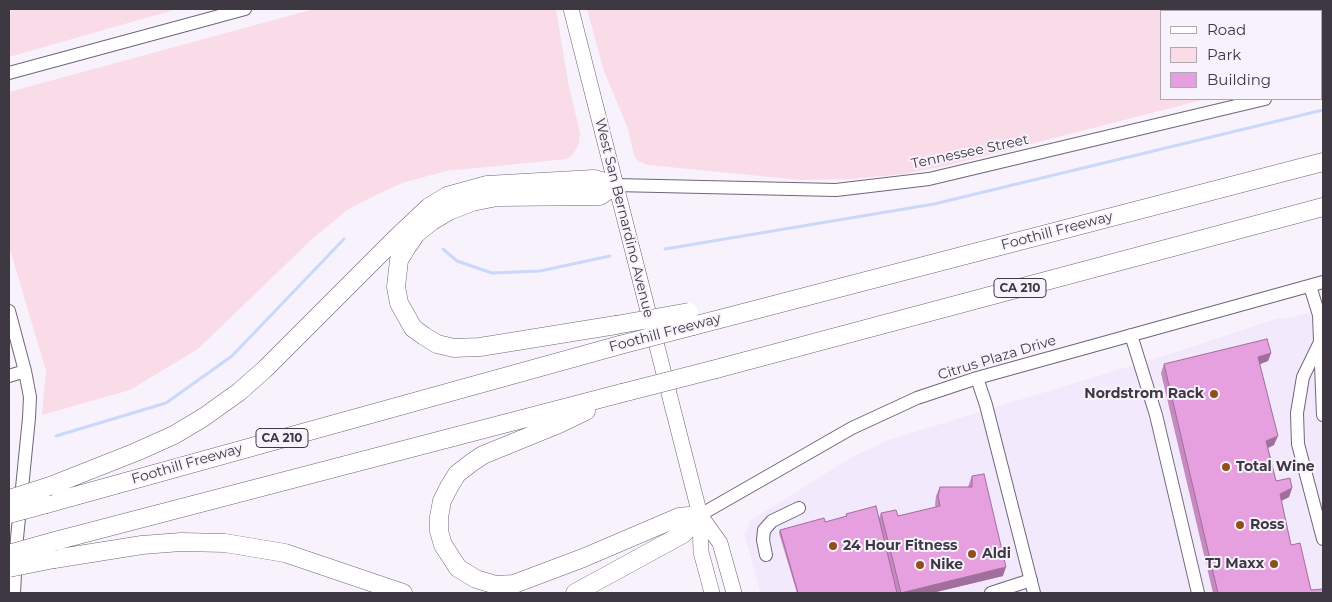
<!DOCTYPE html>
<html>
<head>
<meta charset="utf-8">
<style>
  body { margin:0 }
  #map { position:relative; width:1332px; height:602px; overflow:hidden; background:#f7f2fc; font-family:Montserrat,sans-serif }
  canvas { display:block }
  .frame { position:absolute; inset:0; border:10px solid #3d3842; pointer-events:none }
  .legend { position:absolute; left:1160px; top:10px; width:162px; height:90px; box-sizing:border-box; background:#f7f2fc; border:1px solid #ada8b2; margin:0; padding:6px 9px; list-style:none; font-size:15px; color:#3d3842 }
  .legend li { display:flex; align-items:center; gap:10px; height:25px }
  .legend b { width:25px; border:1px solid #ada8b2 }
</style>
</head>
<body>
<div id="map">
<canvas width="1332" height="602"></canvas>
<div class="frame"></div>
<ul class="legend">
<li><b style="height:6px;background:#fff"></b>Road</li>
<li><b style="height:14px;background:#fadce8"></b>Park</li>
<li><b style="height:14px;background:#e69fdf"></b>Building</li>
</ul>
</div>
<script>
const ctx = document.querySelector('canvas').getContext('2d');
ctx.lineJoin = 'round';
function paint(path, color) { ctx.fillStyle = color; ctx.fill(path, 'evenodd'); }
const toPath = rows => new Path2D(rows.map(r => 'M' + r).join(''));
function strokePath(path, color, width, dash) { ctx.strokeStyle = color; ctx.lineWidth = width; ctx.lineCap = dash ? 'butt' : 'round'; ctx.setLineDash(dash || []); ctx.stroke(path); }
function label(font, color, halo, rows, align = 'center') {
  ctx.font = font + ' Montserrat,sans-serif'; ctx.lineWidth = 4; ctx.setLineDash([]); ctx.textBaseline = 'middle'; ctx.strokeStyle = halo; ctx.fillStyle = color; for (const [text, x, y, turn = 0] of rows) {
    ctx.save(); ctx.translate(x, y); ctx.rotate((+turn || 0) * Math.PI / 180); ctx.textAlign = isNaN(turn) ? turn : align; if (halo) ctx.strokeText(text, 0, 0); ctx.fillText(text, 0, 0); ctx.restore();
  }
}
paint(toPath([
  [1323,309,1323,593,760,593,745,535,750,521,852,457,888,440,1173,353,1278,318,1290,318]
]), '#f3e9fc');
paint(toPath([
  [9,9,177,9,9,57],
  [314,9,556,9,568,82,580,133,579,144,574,153,567,159,446,171,402,183,374,196,347,210,312,239,198,349,130,390,42,415,46,371,9,246,9,92],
  [587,9,1323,9,1323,70,1321,71,1321,11,1161,11,1161,99,1206,99,945,166,903,174,854,179,801,180,648,165,638,161,634,155,628,129,604,71]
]), '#fadce8');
strokePath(toPath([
  [443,249,457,261,492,273,540,271,610,256],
  [665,249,934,204,1323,110],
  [56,436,166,403,232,356,344,239]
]), '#cad9f9', 3);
const minor = toPath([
  [9,73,245,9],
  [1321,86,1323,85],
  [615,185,836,190,929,179,1265,99],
  [1310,286,1319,315,1323,415],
  [9,311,25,371,30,397,29,418,17,538,14,593],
  [1131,335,1156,415,1198,593],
  [1320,342,1303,377,1297,413,1298,444,1323,539],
  [9,376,25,371],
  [977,378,986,405,1034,593],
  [700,515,852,428,917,398,977,378,1323,282],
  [766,555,763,540,764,530,772,521,799,508],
  [991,593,1031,580]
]);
const major = toPath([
  [571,9,700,515,701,552,712,593],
  [700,515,720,543,734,593]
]);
const highway = toPath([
  [615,185,600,196,497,197,472,202,449,211,432,221,416,234,407,247,399,260,396,287,399,303,413,328,424,336,437,344,454,348,480,347,616,325],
  [693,326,1323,162],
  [716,369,1323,207],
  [586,411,559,424,483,455,471,463,457,474,449,487,442,501,439,517,439,531,443,545,458,568,476,579,496,585,514,584,583,558,679,517,700,515],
  [50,486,136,452,174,435,204,417,239,392,265,369,393,241,429,207,447,196,487,185,594,179,615,185],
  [46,504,620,345],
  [55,541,622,393],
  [54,559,142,545,181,542,225,543,285,553,403,593],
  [575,593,683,534,700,515]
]);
strokePath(minor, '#70657a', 14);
strokePath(major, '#70657a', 16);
strokePath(highway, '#70657a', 19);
strokePath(minor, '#fff', 12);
strokePath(major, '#fff', 15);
strokePath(highway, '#fff', 18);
const highwayBridge = toPath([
  [616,325,689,312],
  [620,345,693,326],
  [622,393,716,369],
  [9,499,50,486],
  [9,514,46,504],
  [9,554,55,541],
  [9,568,54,559]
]);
strokePath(highwayBridge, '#70657a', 19, []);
strokePath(highwayBridge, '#fff', 18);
paint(toPath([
  [1271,353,1268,361,1260,364,1274,445,1268,448,1276,481,1292,488,1289,497,1281,501,1291,545,1311,590,1323,593,1213,593,1161,373,1164,364],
  [972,476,1003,576,932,593,797,593,779,533,780,530,825,522,846,517,846,514,879,518,881,513,898,516,936,508,935,505,936,496,940,487,968,487]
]), '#c689c0');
paint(toPath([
  [1271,353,1268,361,1255,366,1258,357],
  [1278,436,1274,445,1263,450,1266,441],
  [1292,488,1289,497,1277,503,1280,494],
  [1006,567,1003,576,932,593,901,593]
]), '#a16f9c');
const building = toPath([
  [1267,339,1271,353,1258,357,1278,436,1266,441,1276,481,1290,478,1292,488,1280,494,1291,545,1300,543,1311,590,1323,589,1323,593,1218,593,1164,364,1267,339],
  [984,474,1006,567,901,593,881,513,896,510,898,516,940,506,938,496,940,487,972,487,972,476,984,474],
  [876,506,897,593,798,593,780,530,824,518,825,522,847,516,846,514,876,506]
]);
paint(building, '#e69fdf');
strokePath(building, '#a16f9c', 1);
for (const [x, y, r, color] of [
  [1214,394,5,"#904f1b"],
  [1226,467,5,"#904f1b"],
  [1240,525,5,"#904f1b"],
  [833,546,5,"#904f1b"],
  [972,554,5,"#904f1b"],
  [1274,564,5,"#904f1b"],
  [920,565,5,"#904f1b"]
]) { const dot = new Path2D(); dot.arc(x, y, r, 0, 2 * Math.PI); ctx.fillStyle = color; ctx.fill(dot); strokePath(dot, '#f7f2fc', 2); }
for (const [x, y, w] of [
  [1020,288,52],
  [282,438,52]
]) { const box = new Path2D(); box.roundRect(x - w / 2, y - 9.5, w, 19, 4); ctx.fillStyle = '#f7f2fc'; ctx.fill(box); strokePath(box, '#3d3842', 1); }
label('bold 12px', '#3d3842', null, [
  ["CA 210",1020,288],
  ["CA 210",282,438]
]);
label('14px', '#3d3842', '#f7f2fc', [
  ["Tennessee Street",970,152,-12],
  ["West San Bernardino Avenue",624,218,76],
  ["Foothill Freeway",1057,231,-15],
  ["Foothill Freeway",665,333,-15],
  ["Citrus Plaza Drive",997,358,-17],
  ["Foothill Freeway",187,464,-16]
]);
label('bold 14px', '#3d3842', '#f7f2fc', [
  ["Nordstrom Rack",1204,394,"right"],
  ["Total Wine",1236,467],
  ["Ross",1250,525],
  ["24 Hour Fitness",843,546],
  ["Aldi",982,554],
  ["TJ Maxx",1264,564,"right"],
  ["Nike",930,565]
], 'left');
</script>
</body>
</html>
